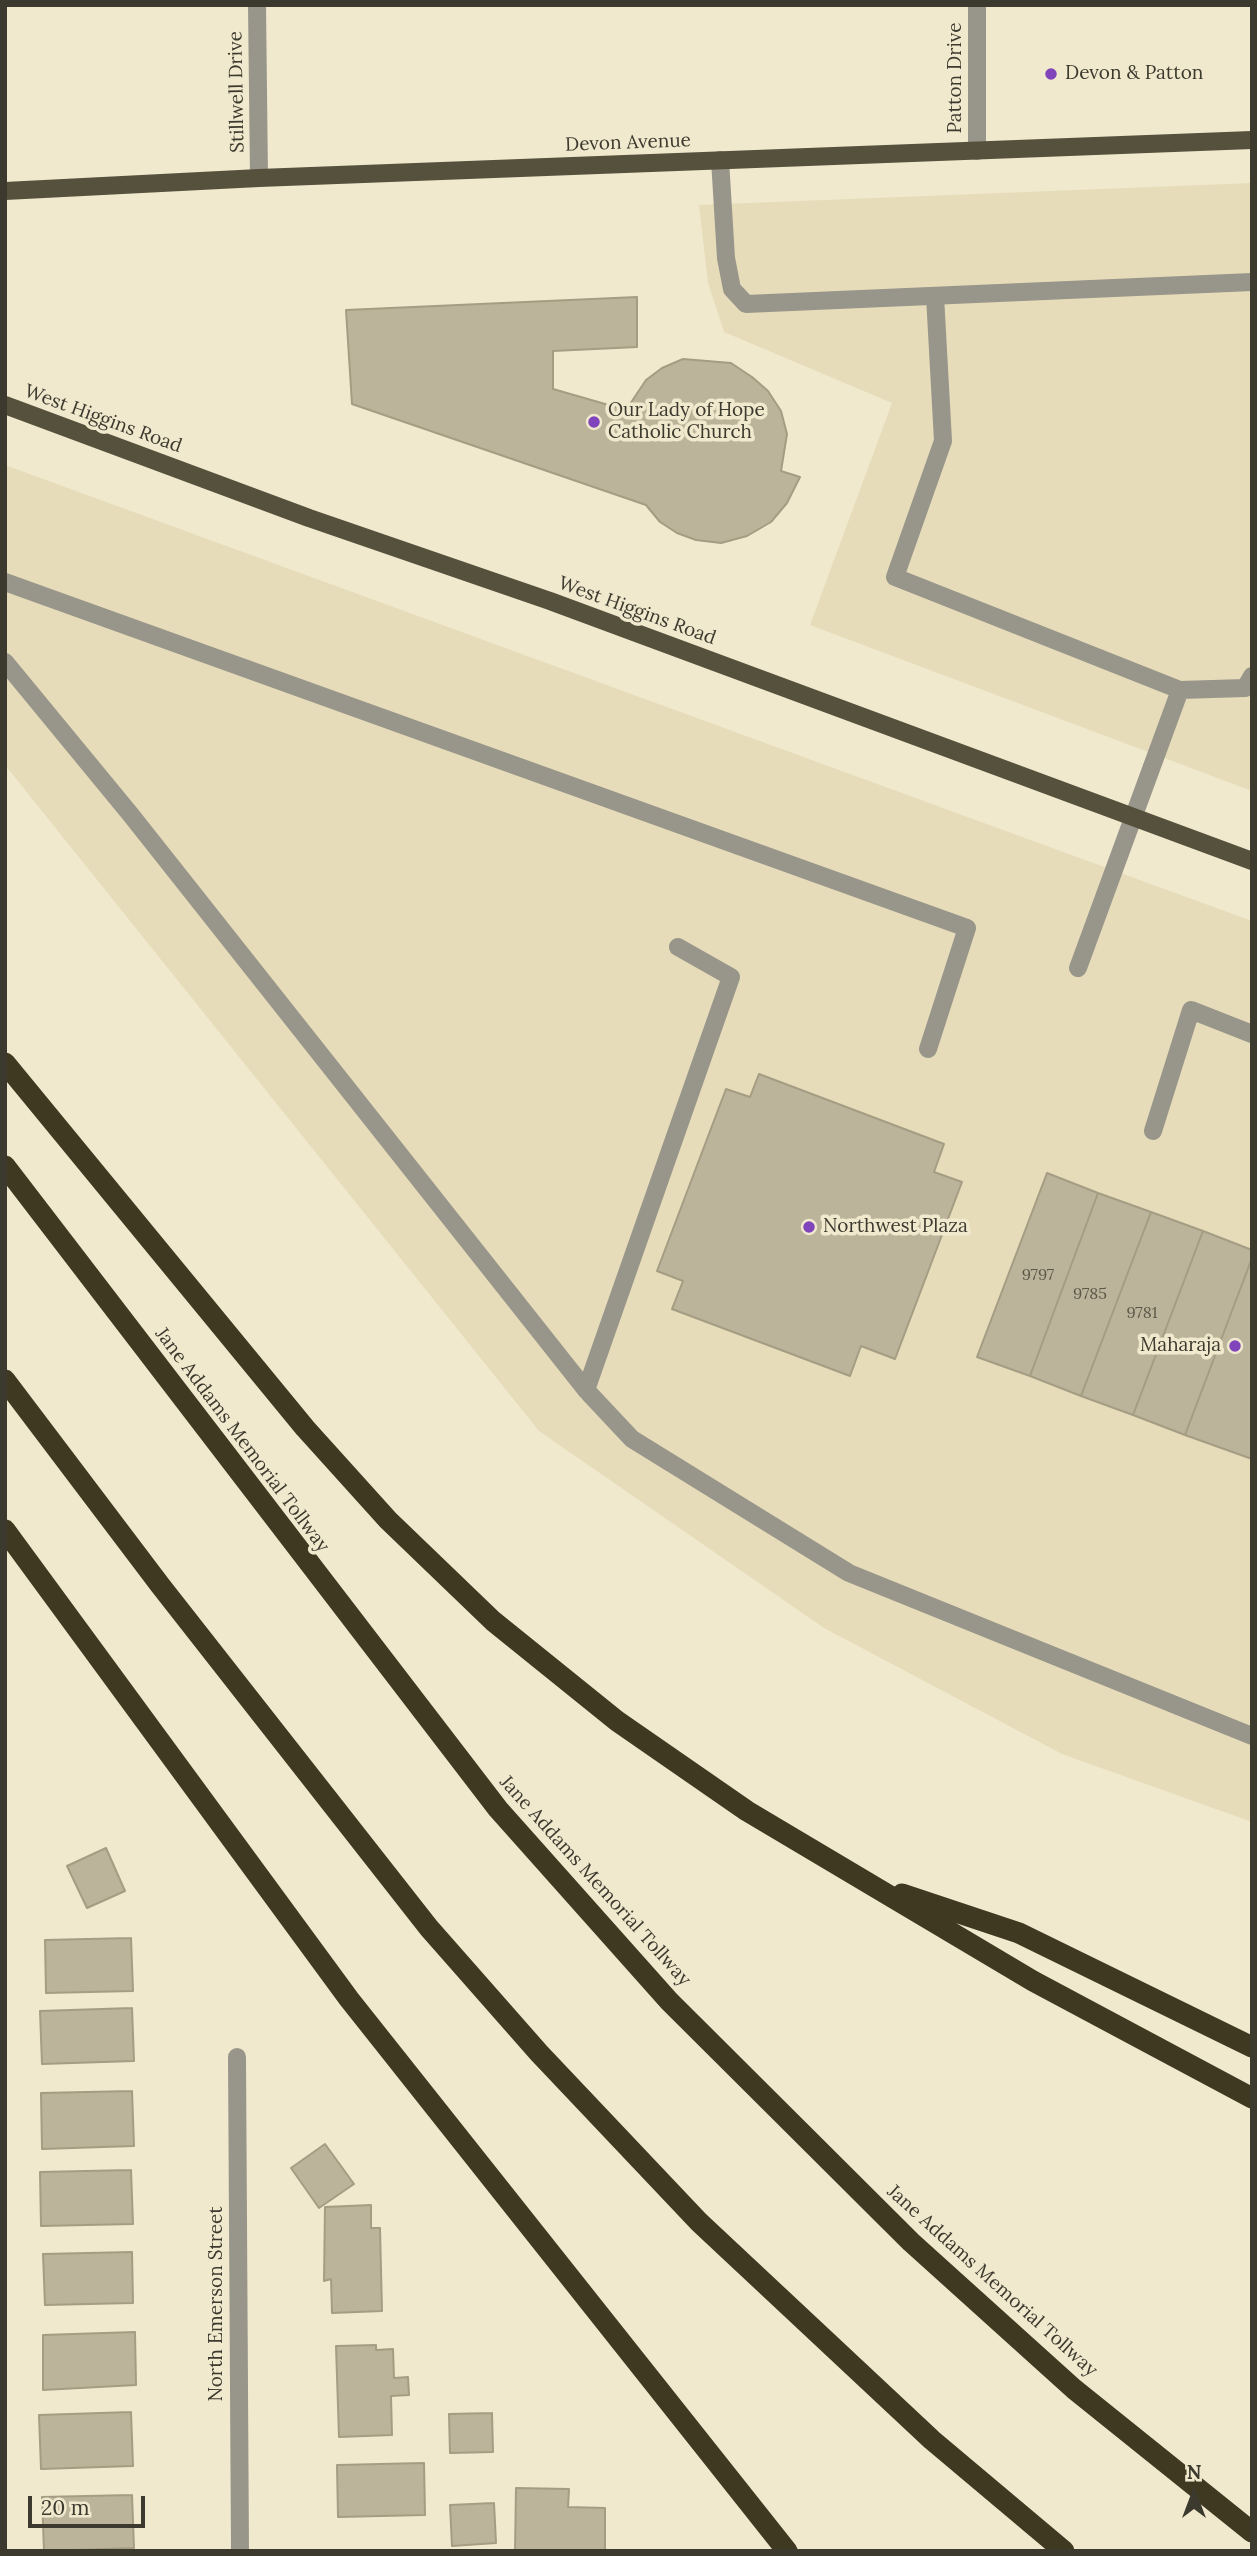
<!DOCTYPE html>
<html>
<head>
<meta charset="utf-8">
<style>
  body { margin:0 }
  #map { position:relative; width:1257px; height:2556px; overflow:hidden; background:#f1e9ce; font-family:Lora,serif }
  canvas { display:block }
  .frame { position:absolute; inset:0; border:7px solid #3c392e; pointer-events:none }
  .north { position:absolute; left:1159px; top:2458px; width:70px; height:70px; -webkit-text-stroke:5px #f1e9ce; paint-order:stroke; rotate:0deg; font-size:19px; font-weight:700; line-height:28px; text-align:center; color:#3c392e }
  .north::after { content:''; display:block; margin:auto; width:24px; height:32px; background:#3c392e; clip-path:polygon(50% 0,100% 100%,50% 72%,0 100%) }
  .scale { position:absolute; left:28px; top:2496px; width:117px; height:32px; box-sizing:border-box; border:4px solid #3c392e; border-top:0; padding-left:9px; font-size:21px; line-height:24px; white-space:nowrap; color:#3c392e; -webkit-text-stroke:5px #f1e9ce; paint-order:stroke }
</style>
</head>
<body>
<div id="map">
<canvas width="1257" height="2556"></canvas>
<div class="frame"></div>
<div class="north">N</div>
<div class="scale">20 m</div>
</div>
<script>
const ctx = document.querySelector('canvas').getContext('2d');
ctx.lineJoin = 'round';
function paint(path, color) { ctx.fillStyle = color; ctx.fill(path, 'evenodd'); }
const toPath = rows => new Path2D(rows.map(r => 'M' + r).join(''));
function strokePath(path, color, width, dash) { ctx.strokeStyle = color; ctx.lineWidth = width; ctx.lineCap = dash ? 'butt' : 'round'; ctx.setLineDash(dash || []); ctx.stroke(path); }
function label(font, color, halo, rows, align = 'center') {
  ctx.font = font + ' Lora,serif'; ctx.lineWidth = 7; ctx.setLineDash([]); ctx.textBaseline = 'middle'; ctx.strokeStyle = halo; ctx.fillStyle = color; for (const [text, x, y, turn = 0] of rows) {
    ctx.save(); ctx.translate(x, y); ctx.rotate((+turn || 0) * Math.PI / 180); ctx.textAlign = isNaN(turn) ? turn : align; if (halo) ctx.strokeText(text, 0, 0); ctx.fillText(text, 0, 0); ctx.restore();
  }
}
paint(toPath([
  [1252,183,1252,791,810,625,892,403,724,332,708,283,699,205],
  [5,465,1252,921,1252,1822,1062,1754,824,1628,539,1431,5,765]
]), '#e6dcb9');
const building = toPath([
  [637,297,637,347,553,351,553,389,626,410,646,380,662,368,683,359,731,363,752,377,768,391,781,411,787,434,781,471,800,477,787,503,771,522,747,536,721,543,696,540,677,533,660,522,646,505,352,404,346,310,637,297],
  [759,1074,944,1144,934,1172,962,1182,895,1359,861,1346,850,1376,672,1309,683,1281,657,1271,726,1089,750,1097,759,1074],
  [1047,1173,1098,1193,1030,1376,977,1357,1047,1173],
  [1098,1193,1151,1212,1081,1396,1030,1376,1098,1193],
  [1151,1212,1203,1231,1133,1415,1081,1396,1151,1212],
  [1203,1231,1252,1250,1252,1258,1185,1435,1133,1415,1203,1231],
  [1252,1258,1252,1459,1185,1435,1252,1258],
  [106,1848,125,1891,87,1908,67,1866,106,1848],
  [131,1938,133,1991,46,1993,45,1940,131,1938],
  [132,2008,134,2061,42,2064,40,2011,132,2008],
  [132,2091,134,2146,42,2149,41,2093,132,2091],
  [325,2144,354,2184,319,2208,291,2168,325,2144],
  [131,2170,133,2224,41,2226,40,2172,131,2170],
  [371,2205,371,2228,380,2228,382,2311,332,2313,331,2279,324,2281,325,2207,371,2205],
  [132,2252,133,2303,45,2305,43,2254,132,2252],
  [135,2332,136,2385,43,2390,43,2335,135,2332],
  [376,2345,376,2350,393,2349,394,2378,408,2377,409,2395,391,2396,392,2435,339,2437,336,2346,376,2345],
  [131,2412,133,2466,41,2469,39,2415,131,2412],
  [492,2413,493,2452,450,2453,449,2414,492,2413],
  [424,2463,425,2515,338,2517,337,2465,424,2463],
  [516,2488,569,2489,568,2507,605,2508,605,2551,515,2551,516,2488],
  [132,2495,134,2548,44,2551,42,2497,132,2495],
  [494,2503,496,2543,452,2546,450,2505,494,2503]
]);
paint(building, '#bcb49a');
strokePath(building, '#a59d83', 2);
strokePath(toPath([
  [257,5,259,178],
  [977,151,977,5],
  [720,160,726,258,732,289,746,304,1252,282],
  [935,296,943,441,895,577,1180,690,1245,688,1252,676],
  [5,582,967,928,928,1049],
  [5,662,131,815,586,1390,632,1439,849,1573,1252,1736],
  [1078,968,1180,690],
  [1153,1131,1191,1010,1252,1034],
  [586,1390,731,977,678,947],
  [237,2057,240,2551]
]), '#98958a', 18);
strokePath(toPath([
  [5,191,259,178,1252,140],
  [5,405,309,518,550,601,1252,861]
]), '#56513d', 18);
strokePath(toPath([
  [5,1063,305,1428,388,1520,493,1621,617,1721,747,1811,1033,1981,1252,2098],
  [5,1166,498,1809,669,2001,911,2242,1074,2389,1252,2532],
  [5,1380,160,1585,429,1928,539,2053,699,2222,932,2440,1064,2551],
  [5,1530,349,1999,787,2551],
  [902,1894,1019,1933,1252,2047]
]), '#403922', 21);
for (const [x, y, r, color] of [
  [1051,74,7,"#8045bb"],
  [594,422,7,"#8045bb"],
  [809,1227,7,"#8045bb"],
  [1235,1346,7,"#8045bb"]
]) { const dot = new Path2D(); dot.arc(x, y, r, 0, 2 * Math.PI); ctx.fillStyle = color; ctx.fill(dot); strokePath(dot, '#f1e9ce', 2.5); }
label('16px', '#5c5849', null, [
  ["9797",1038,1275],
  ["9785",1090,1294],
  ["9781",1142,1313]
]);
label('19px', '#3c392e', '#f1e9ce', [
  ["Devon & Patton",1065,74],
  ["Our Lady of Hope",608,411],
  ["Catholic Church",608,433],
  ["Northwest Plaza",823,1227],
  ["Maharaja",1221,1346,"right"]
], 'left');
label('19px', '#3c392e', '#f1e9ce', [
  ["Patton Drive",956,78,-90],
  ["Stillwell Drive",237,92,-91],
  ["Devon Avenue",628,143,-2],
  ["West Higgins Road",103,419,20],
  ["West Higgins Road",637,611,20],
  ["Jane Addams Memorial Tollway",242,1440,53],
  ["Jane Addams Memorial Tollway",595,1881,48],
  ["Jane Addams Memorial Tollway",992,2281,42],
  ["North Emerson Street",217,2304,-90]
]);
</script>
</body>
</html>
